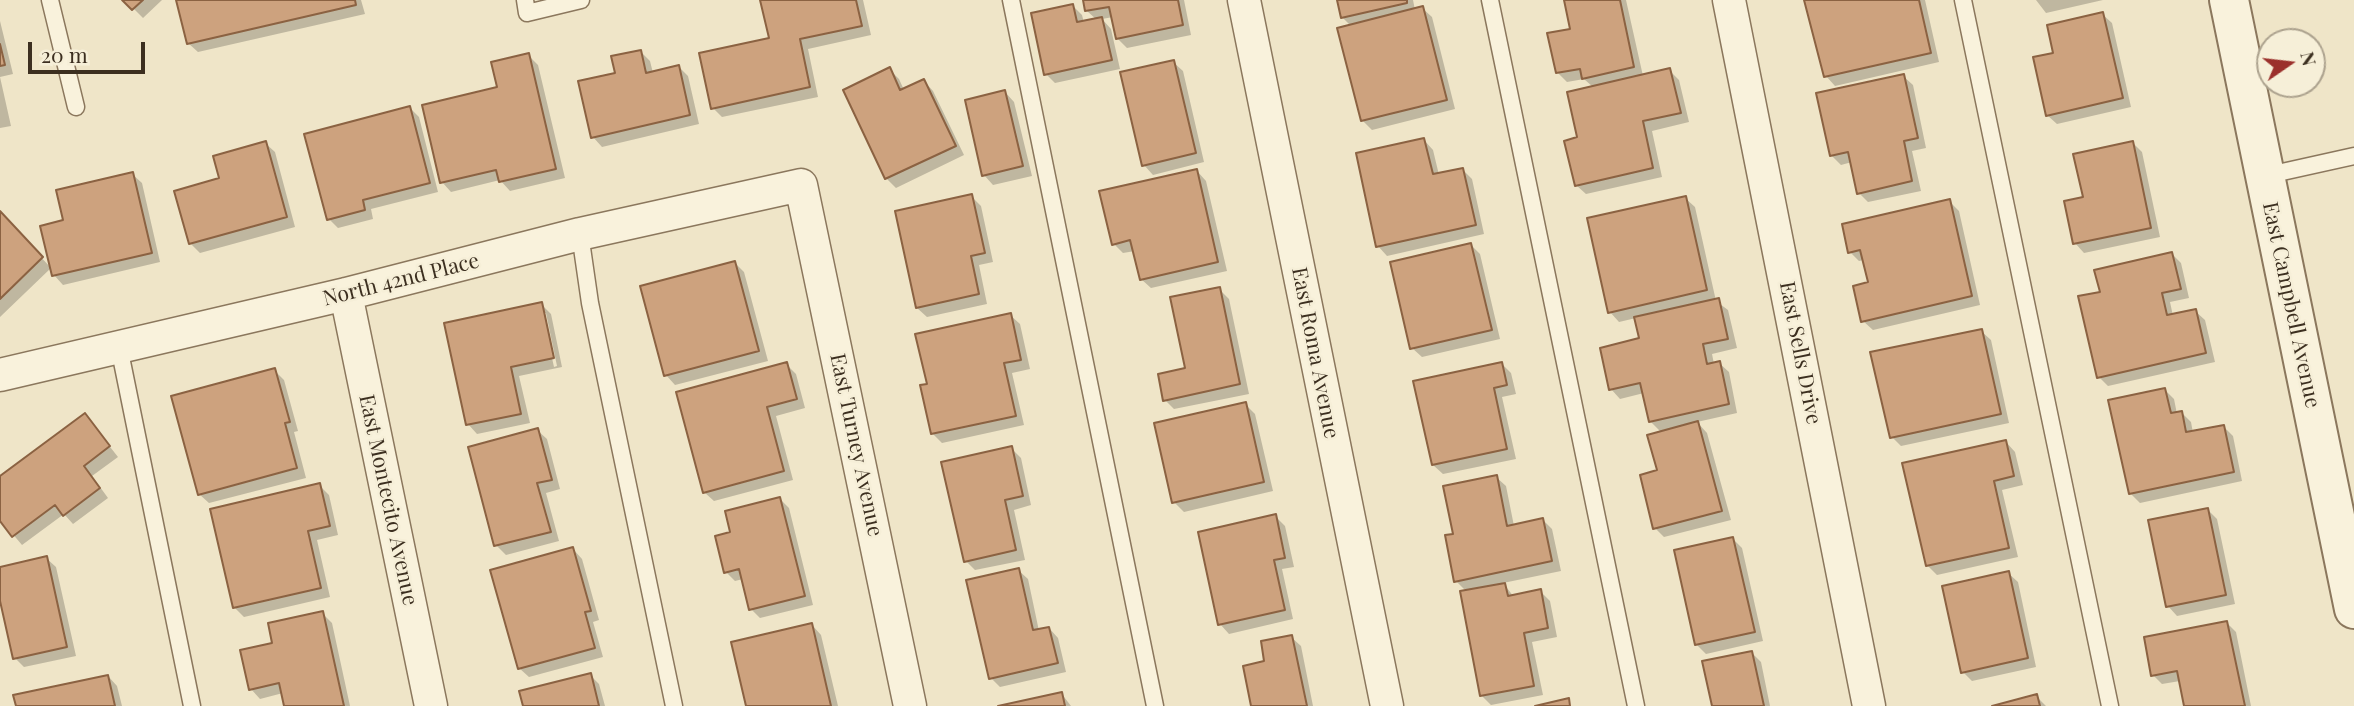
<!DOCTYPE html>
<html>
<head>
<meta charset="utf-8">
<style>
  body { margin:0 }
  #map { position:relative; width:2354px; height:706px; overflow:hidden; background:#efe5c8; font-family:"Playfair Display",serif }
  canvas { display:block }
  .north { position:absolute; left:2256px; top:28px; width:70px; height:70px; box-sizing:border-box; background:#f6efd8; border:2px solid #aca28e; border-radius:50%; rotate:76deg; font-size:19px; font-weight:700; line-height:28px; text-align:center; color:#3c2f20 }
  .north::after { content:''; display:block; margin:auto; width:24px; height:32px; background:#9b302c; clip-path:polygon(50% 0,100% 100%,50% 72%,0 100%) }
  .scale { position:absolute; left:28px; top:42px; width:117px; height:32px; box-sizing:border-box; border:4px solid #3c2f20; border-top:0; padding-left:9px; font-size:21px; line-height:24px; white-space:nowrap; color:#3c2f20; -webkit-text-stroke:5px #f6efd8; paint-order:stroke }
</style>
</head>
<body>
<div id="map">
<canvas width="2354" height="706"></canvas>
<div class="north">N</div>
<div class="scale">20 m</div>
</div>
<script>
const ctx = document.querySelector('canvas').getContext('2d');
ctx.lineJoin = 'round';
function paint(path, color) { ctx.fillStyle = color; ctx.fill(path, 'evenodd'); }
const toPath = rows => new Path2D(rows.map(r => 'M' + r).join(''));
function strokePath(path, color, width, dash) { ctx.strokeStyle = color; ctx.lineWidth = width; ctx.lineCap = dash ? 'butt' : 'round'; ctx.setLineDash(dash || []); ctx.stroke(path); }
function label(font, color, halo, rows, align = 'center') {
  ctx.font = font + ' "Playfair Display",serif'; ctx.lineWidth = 5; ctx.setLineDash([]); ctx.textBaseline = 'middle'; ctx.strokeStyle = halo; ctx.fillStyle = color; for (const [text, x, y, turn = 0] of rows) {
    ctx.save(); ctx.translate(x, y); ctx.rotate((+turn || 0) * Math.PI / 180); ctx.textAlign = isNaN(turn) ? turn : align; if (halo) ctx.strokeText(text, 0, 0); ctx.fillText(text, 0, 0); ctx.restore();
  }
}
paint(toPath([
  [125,0,162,0,143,18],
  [178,0,361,0,365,14,198,52,188,43],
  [762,0,863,0,871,35,808,49,818,97,722,117,713,108,771,39],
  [1085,0,1184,0,1191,35,1127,48,1117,38,1113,17,1102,19,1111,29,1120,69,1055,83,1046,74,1073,6,1082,15,1084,23,1097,20,1087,11],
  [1339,0,1413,0,1415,10,1422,8,1432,17,1455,109,1372,130,1363,121,1351,26,1342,17],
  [1566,0,1626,0,1643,76,1669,70,1679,80,1689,122,1652,131,1662,177,1586,194,1576,185,1579,139,1593,87,1584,79,1567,82,1558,73,1572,30],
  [1807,0,1925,0,1939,62,1835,86,1826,76],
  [2036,0,2103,0,2046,13],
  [2102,14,2112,23,2131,107,2057,124,2047,115,2055,54],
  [0,21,13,74,0,77,11,126,0,128],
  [641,52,650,61,653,73,679,67,688,76,699,124,602,147,593,137],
  [528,55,538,65,565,178,510,191,500,180,451,192,442,182,499,89],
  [1173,62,1183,71,1204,162,1153,175,1144,165],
  [890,70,899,79,904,90,924,81,933,91,964,155,896,188,886,178,845,91],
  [1903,76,1913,85,1926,148,1912,151,1921,191,1868,202,1859,193,1852,162,1841,165,1831,155],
  [1005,92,1014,102,1032,176,993,185,984,175],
  [410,108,419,117,438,192,371,209,373,219,338,228,329,219],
  [1424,140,1433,150,1439,175,1463,170,1472,179,1484,234,1387,256,1378,246],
  [265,143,275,152,295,227,200,253,191,244],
  [2133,143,2142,152,2160,237,2084,253,2075,243,2085,199],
  [1197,171,1206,181,1227,271,1151,288,1141,279,1135,251,1123,253,1114,244],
  [132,174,142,183,160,262,63,285,54,275,66,221],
  [971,196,981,206,993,262,979,265,987,304,927,317,917,308],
  [1685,198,1695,207,1716,301,1728,310,1737,348,1712,354,1714,364,1719,363,1729,372,1737,413,1697,422,1707,433,1731,520,1664,537,1655,528,1662,433,1650,421,1644,393,1620,399,1611,389,1641,340,1636,318,1619,322,1610,312],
  [1949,201,1959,211,1980,305,1873,330,1863,321,1870,284,1864,260,1859,261,1850,252],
  [0,213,51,268,0,317],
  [1471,245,1480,254,1500,339,1422,357,1412,348],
  [2172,254,2181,263,2189,298,2170,302,2173,316,2195,311,2205,320,2215,362,2108,386,2099,377,2102,293],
  [735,263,744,272,768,361,675,385,666,375],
  [1219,289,1229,299,1249,394,1174,409,1165,400,1187,370],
  [541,304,551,314,562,367,519,376,530,423,477,434,468,424],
  [542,313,546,313,557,366,554,367],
  [1010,315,1020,324,1030,369,1012,373,1024,425,942,443,933,434,929,385],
  [1981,331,1991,340,2009,423,1901,446,1892,437],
  [786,364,796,374,805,408,776,416,793,480,714,501,704,492],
  [1502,364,1511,373,1516,394,1502,397,1516,459,1443,474,1433,465],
  [274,370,284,380,298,431,294,432,306,478,209,503,199,494],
  [2165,390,2174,399,2177,414,2182,413,2191,422,2193,433,2224,427,2233,436,2242,481,2140,503,2130,493],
  [1245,404,1255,414,1273,491,1184,512,1174,502],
  [85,415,118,457,92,476,108,498,73,524,64,514,22,545,0,519,0,478],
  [537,430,547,439,560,489,546,493,559,541,506,555,496,545],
  [2006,442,2015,452,2023,485,2002,490,2018,557,1937,575,1927,565],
  [1011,448,1021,458,1031,505,1014,510,1025,560,975,570,966,561],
  [1496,477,1506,486,1514,526,1543,520,1552,529,1561,571,1503,583,1514,597,1540,591,1550,601,1557,637,1532,642,1543,695,1491,705,1481,695,1467,592,1456,581,1455,535],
  [319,485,329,495,338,535,317,540,330,597,244,617,234,607],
  [780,499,789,508,813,605,760,618,751,609,743,579,735,581,726,572,732,533],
  [2207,509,2217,519,2235,604,2177,616,2168,606],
  [1275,516,1285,526,1294,567,1282,569,1293,619,1229,634,1220,624],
  [1733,539,1742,548,1763,641,1706,654,1697,645],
  [573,549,582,559,599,620,593,622,603,657,529,677,519,668],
  [46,558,56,567,76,656,24,667,15,658,0,593,0,569],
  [1018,570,1028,579,1039,631,1049,628,1058,638,1066,672,1000,687,991,678],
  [2008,573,2018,582,2036,667,1972,681,1963,672],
  [322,613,332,623,350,706,286,706,283,693,260,699,251,689,274,645],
  [2227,623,2236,632,2251,706,2185,706,2180,681,2162,684,2153,675],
  [812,625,821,635,838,706,748,706],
  [1291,637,1301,646,1313,706,1253,706,1266,663],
  [1752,653,1761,662,1770,706,1713,706],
  [590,675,599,684,605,706,525,706],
  [108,676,117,686,122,706,17,706],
  [1061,693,1071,706,1005,706],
  [2036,696,2046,706,1999,706]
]), '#0003');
const building = toPath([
  [122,0,143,0,132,10,122,0],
  [176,0,355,0,356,5,187,44,176,0],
  [760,0,856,0,862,26,800,39,810,87,711,109,699,53,769,38,760,0],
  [1083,0,1178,0,1183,25,1116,39,1109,7,1085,11,1083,0],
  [1337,0,1407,0,1407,3,1341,18,1337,0],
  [1564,0,1620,0,1634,67,1582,79,1580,69,1556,73,1547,33,1570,29,1564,0],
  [1804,0,1919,0,1931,53,1824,77,1804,0],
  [1073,4,1077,22,1102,17,1112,60,1044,75,1031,13,1073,4],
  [1423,6,1447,100,1361,121,1337,28,1423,6],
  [2103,12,2123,98,2046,116,2033,57,2053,53,2047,25,2103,12],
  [0,44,5,65,0,66,0,44],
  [641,50,646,73,679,65,690,115,591,138,578,81,615,73,611,56,641,50],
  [529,53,556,169,499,182,496,170,440,183,422,105,497,87,491,62,529,53],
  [1174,60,1196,153,1142,166,1120,72,1174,60],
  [890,67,900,90,924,79,956,146,885,179,843,90,890,67],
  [1670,68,1681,113,1643,121,1653,168,1575,186,1564,141,1577,137,1567,92,1670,68],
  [1904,74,1918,138,1904,141,1912,181,1857,194,1848,152,1830,156,1816,93,1904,74],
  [1005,90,1023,166,982,176,965,100,1005,90],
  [410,106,430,183,363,200,365,210,327,220,304,134,410,106],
  [1424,138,1433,174,1463,168,1476,225,1376,247,1356,153,1424,138],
  [266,141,287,217,189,244,174,191,219,178,213,156,266,141],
  [2133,141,2151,228,2073,244,2064,201,2083,197,2073,154,2133,141],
  [1197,169,1218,262,1140,280,1130,240,1112,245,1099,191,1197,169],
  [133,172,152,253,52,276,40,226,63,220,56,190,133,172],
  [972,194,985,253,971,256,979,294,916,308,895,211,972,194],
  [1686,196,1707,290,1608,313,1587,218,1686,196],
  [1950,199,1972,296,1861,322,1853,286,1868,282,1860,250,1848,253,1842,224,1950,199],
  [0,211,43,257,0,299,0,211],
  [1471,243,1492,330,1410,349,1390,262,1471,243],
  [2172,252,2181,289,2162,293,2167,315,2196,309,2206,353,2097,378,2078,296,2100,292,2094,270,2172,252],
  [735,261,759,351,664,376,640,286,735,261],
  [1220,287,1240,384,1163,401,1158,374,1185,368,1170,297,1220,287],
  [1719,298,1728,339,1703,344,1707,364,1720,361,1729,404,1649,422,1640,383,1609,390,1600,348,1639,338,1634,317,1719,298],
  [542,302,554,358,511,367,521,414,466,425,444,323,542,302],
  [1011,313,1021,360,1004,363,1016,416,931,434,920,385,927,384,915,334,1011,313],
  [1982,329,2001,414,1890,438,1870,352,1982,329],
  [787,362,797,399,767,407,784,471,703,493,676,392,787,362],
  [1502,362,1507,385,1494,388,1507,449,1432,465,1413,381,1502,362],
  [275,368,290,422,285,423,297,468,198,495,171,396,275,368],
  [2165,388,2171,413,2182,411,2186,432,2224,425,2234,472,2129,494,2108,400,2165,388],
  [1246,402,1264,482,1172,503,1154,423,1246,402],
  [85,413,110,446,84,466,100,488,63,516,55,505,12,537,0,521,0,476,85,413],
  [1698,421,1722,511,1653,529,1640,475,1657,470,1647,435,1698,421],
  [538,428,552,480,537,483,551,532,494,546,468,447,538,428],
  [2006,440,2014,476,1994,481,2009,548,1926,566,1902,463,2006,440],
  [1012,446,1023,496,1005,500,1016,550,964,562,941,462,1012,446],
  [1497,475,1507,526,1543,518,1552,561,1454,582,1445,535,1453,534,1443,486,1497,475],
  [320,483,330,526,308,531,321,588,233,608,210,509,320,483],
  [780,497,805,596,749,610,739,569,724,573,715,536,730,532,725,511,780,497],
  [2208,508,2226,595,2166,607,2148,520,2208,508],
  [1276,514,1285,558,1274,560,1285,610,1218,625,1198,532,1276,514],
  [1733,537,1755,632,1695,645,1674,550,1733,537],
  [573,547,591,611,585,612,595,648,518,669,490,570,573,547],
  [47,556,67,647,13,659,0,601,0,567,47,556],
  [1019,568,1033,630,1049,627,1058,663,989,679,966,580,1019,568],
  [2009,571,2028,658,1961,673,1942,586,2009,571],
  [1505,583,1508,596,1541,589,1548,628,1524,633,1534,686,1480,696,1460,591,1505,583],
  [323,611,344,706,284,706,279,683,249,690,240,650,272,643,268,623,323,611],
  [2227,621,2245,706,2184,706,2177,671,2151,676,2144,637,2227,621],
  [812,623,831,706,746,706,731,642,812,623],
  [1292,635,1307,706,1251,706,1243,666,1264,661,1261,641,1292,635],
  [1752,651,1764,706,1712,706,1702,661,1752,651],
  [591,673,599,706,523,706,519,691,591,673],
  [108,675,115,706,16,706,13,695,108,675],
  [1062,692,1065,706,998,706,1062,692],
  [2037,694,2040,706,1992,706,2037,694],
  [1569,698,1570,706,1535,706,1569,698]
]);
paint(building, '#cda27e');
strokePath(building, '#8b6242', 2);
const service = toPath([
  [50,0,76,107],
  [525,0,527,13,581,0],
  [1011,0,1155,706],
  [1490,0,1636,706],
  [1963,0,2110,706],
  [2264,176,2354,156],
  [580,234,590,303,674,706],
  [119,347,192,706]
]);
const minor = toPath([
  [1244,0,1387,706],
  [1729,0,1869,706],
  [346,294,431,706],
  [0,375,346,294,580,234,801,185,910,706]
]);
const tertiary = toPath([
  [2229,0,2354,609]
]);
strokePath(service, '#8b775d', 19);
strokePath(minor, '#8b775d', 35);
strokePath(tertiary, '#8b775d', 42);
strokePath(service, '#f9f2dc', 16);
strokePath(minor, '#f9f2dc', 32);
strokePath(tertiary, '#f9f2dc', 38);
label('21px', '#3c2f20', '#f6efd8', [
  ["North 42nd Place",401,280,-14],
  ["East Campbell Avenue",2291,305,78],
  ["East Roma Avenue",1315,353,79],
  ["East Sells Drive",1800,353,79],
  ["East Turney Avenue",856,445,78],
  ["East Montecito Avenue",388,500,78]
]);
</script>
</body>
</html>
